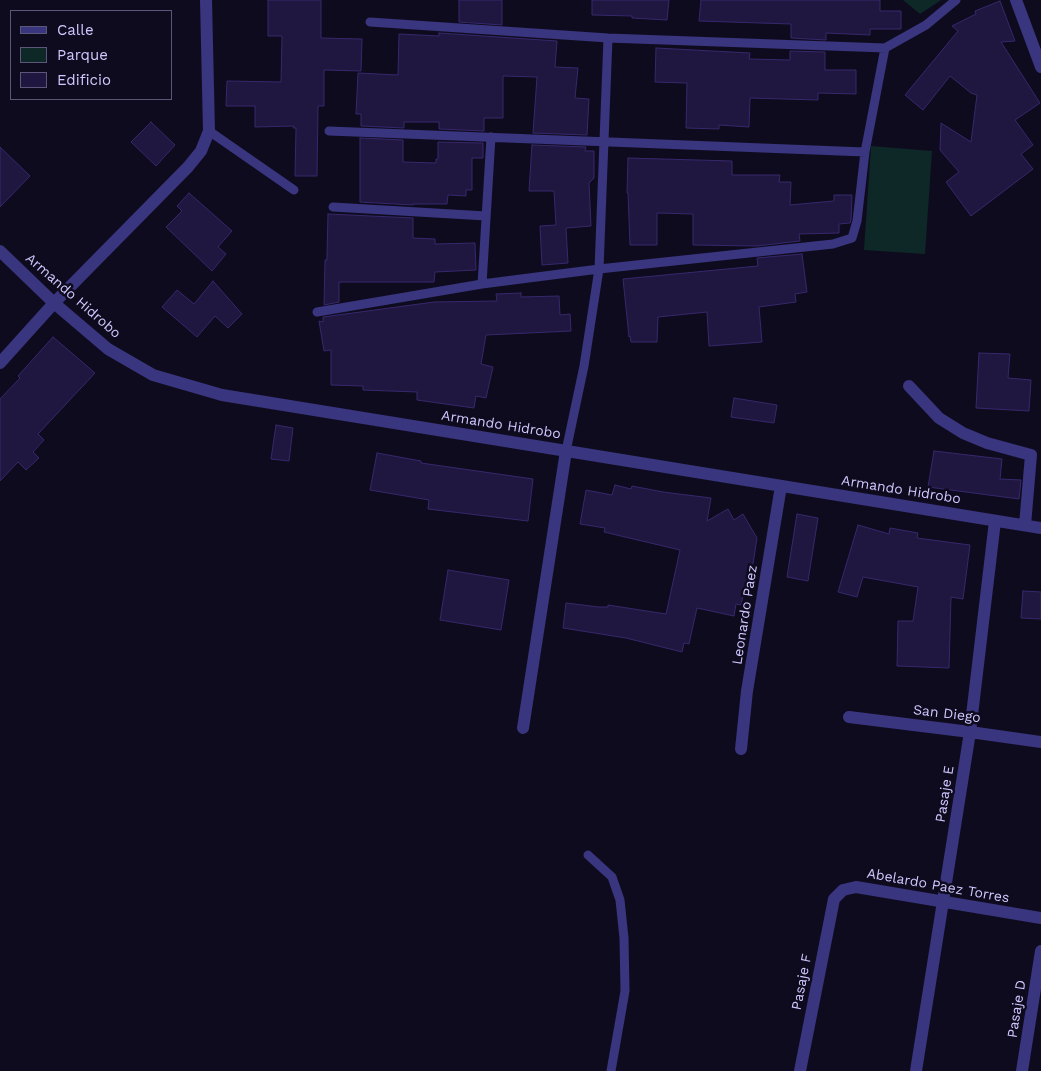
<!DOCTYPE html>
<html>
<head>
<meta charset="utf-8">
<style>
  body { margin:0 }
  #map { position:relative; width:1041px; height:1071px; overflow:hidden; background:#0f0b1e; font-family:"Work Sans",sans-serif }
  canvas { display:block }
  .legend { position:absolute; left:10px; top:10px; width:162px; height:90px; box-sizing:border-box; background:#0f0b1e; border:1px solid #5c5778; margin:0; padding:6px 9px; list-style:none; font-size:15px; color:#d0c8ff }
  .legend li { display:flex; align-items:center; gap:10px; height:25px }
  .legend b { width:25px; border:1px solid #5c5778 }
</style>
</head>
<body>
<div id="map">
<canvas width="1041" height="1071"></canvas>
<ul class="legend">
<li><b style="height:6px;background:#39357f"></b>Calle</li>
<li><b style="height:14px;background:#0e2828"></b>Parque</li>
<li><b style="height:14px;background:#201740"></b>Edificio</li>
</ul>
</div>
<script>
const ctx = document.querySelector('canvas').getContext('2d');
ctx.lineJoin = 'round';
function paint(path, color) { ctx.fillStyle = color; ctx.fill(path, 'evenodd'); }
const toPath = rows => new Path2D(rows.map(r => 'M' + r).join(''));
function strokePath(path, color, width, dash) { ctx.strokeStyle = color; ctx.lineWidth = width; ctx.lineCap = dash ? 'butt' : 'round'; ctx.setLineDash(dash || []); ctx.stroke(path); }
function label(font, color, halo, rows, align = 'center') {
  ctx.font = font + ' "Work Sans",sans-serif'; ctx.lineWidth = 5; ctx.setLineDash([]); ctx.textBaseline = 'middle'; ctx.strokeStyle = halo; ctx.fillStyle = color; for (const [text, x, y, turn = 0] of rows) {
    ctx.save(); ctx.translate(x, y); ctx.rotate((+turn || 0) * Math.PI / 180); ctx.textAlign = isNaN(turn) ? turn : align; if (halo) ctx.strokeText(text, 0, 0); ctx.fillText(text, 0, 0); ctx.restore();
  }
}
paint(toPath([
  [903,0,941,0,920,14],
  [871,146,932,151,925,254,864,250]
]), '#0e2828');
const building = toPath([
  [268,0,321,0,321,38,362,39,361,71,324,70,324,106,318,106,317,176,295,176,296,128,293,128,294,126,255,127,255,106,226,106,227,81,281,82,282,36,268,36,268,0],
  [459,0,502,0,502,25,459,22,459,0],
  [592,0,669,0,667,20,632,18,632,16,592,15,592,0],
  [701,0,880,0,880,11,901,11,901,29,870,29,870,35,826,33,826,40,791,38,791,24,699,21,701,0],
  [1000,1,1015,41,1001,42,1040,103,1015,120,1033,145,1021,154,1033,169,971,216,946,182,959,172,940,150,941,123,971,142,977,95,971,93,950,76,923,110,905,95,958,31,952,26,976,14,975,11,1000,1],
  [439,33,557,41,555,67,578,68,575,98,589,99,587,135,533,133,537,77,503,76,503,118,484,118,484,131,439,129,439,122,404,122,404,128,361,126,361,114,356,114,358,73,398,75,399,34,439,36,439,33],
  [656,48,750,53,749,59,790,60,790,51,825,52,825,70,856,70,856,94,818,93,818,100,750,98,749,127,719,125,719,129,686,128,687,83,655,82,656,48],
  [151,122,175,145,156,166,131,142,151,122],
  [360,138,403,140,403,162,436,163,436,159,438,159,438,142,483,143,483,158,472,158,472,190,466,190,466,196,448,195,447,204,413,204,413,205,360,202,360,138],
  [532,145,586,147,585,151,594,151,594,178,589,183,591,226,566,228,568,263,542,265,540,226,556,225,554,191,529,191,532,145],
  [0,147,30,176,0,207,0,147],
  [628,158,732,161,732,175,780,175,779,182,791,182,790,205,834,201,834,195,852,195,851,220,850,223,839,224,839,233,799,234,800,241,757,246,693,245,693,214,657,213,657,245,630,245,628,193,627,193,628,158],
  [189,193,232,231,218,247,226,254,212,271,166,227,182,211,177,206,189,193],
  [328,214,413,218,413,238,435,239,435,244,475,243,476,270,435,272,434,282,339,282,339,302,324,305,325,260,327,260,327,256,328,214],
  [802,254,807,292,795,294,796,302,759,307,762,342,709,346,707,312,658,317,657,342,631,342,630,336,629,337,623,279,758,266,757,258,802,254],
  [213,281,242,314,228,328,215,316,197,337,162,307,177,290,194,304,213,281],
  [521,293,521,297,559,296,560,315,570,314,571,331,486,335,481,364,493,367,486,398,476,396,474,408,417,400,417,392,363,390,363,386,331,385,331,350,324,351,319,321,323,322,323,317,434,302,497,301,496,294,521,293],
  [53,337,95,373,38,434,44,440,33,452,39,458,26,470,18,462,0,481,0,399,20,378,18,376,53,337],
  [979,353,1010,354,1008,378,1031,380,1029,411,976,408,979,353],
  [734,398,777,405,774,423,731,417,734,398],
  [276,425,293,428,289,461,271,459,276,425],
  [934,451,1002,459,1000,479,1021,480,1019,499,928,487,934,451],
  [377,453,421,461,421,463,533,479,528,521,428,509,429,500,370,490,377,453],
  [615,485,631,489,632,486,663,492,711,498,707,521,728,509,734,520,743,514,757,538,753,564,750,564,741,605,736,604,734,616,697,608,689,644,684,643,682,652,626,638,563,628,566,603,599,607,608,607,608,605,666,614,680,550,604,532,605,528,580,524,586,490,612,495,615,485],
  [797,514,818,518,808,581,787,577,797,514],
  [858,525,889,534,890,528,918,533,917,538,970,545,963,599,951,597,949,668,897,666,898,621,913,621,918,587,863,577,857,597,838,592,858,525],
  [448,570,509,580,501,630,440,620,448,570],
  [1023,591,1041,592,1041,619,1021,618,1023,591]
]);
paint(building, '#201740');
strokePath(building, '#37286c', 1);
strokePath(toPath([
  [885,48,926,25,956,0],
  [209,131,294,190],
  [329,131,865,152],
  [333,207,486,216],
  [482,284,491,137],
  [317,312,482,284,599,269,833,244,852,238,857,221,865,152,885,48,608,38,370,22],
  [566,451,584,366,599,269,608,38],
  [588,855,612,877,620,900,624,938,625,991,611,1071]
]), '#39357f', 9);
strokePath(toPath([
  [1016,0,1041,67],
  [0,251,54,303,108,349,153,375,222,395,1041,528],
  [0,363,54,303,188,167,201,151,209,131,206,0],
  [909,386,939,418,963,433,987,443,1031,455,1025,525],
  [849,717,970,732,1041,742],
  [523,728,566,451],
  [741,749,747,691,781,486],
  [800,1071,834,899,843,890,856,887,1041,918],
  [916,1071,970,732,995,521],
  [1022,1071,1041,951]
]), '#39357f', 12);
label('14px', '#d0c8ff', '#0f0b1e', [
  ["Armando Hidrobo",73,296,41],
  ["Armando Hidrobo",501,425,9],
  ["Armando Hidrobo",901,490,9],
  ["Leonardo Paez",745,615,-81],
  ["San Diego",947,714,7],
  ["Pasaje E",945,794,-81],
  ["Abelardo Paez Torres",938,886,10],
  ["Pasaje F",802,982,-79],
  ["Pasaje D",1017,1009,-81]
]);
</script>
</body>
</html>
